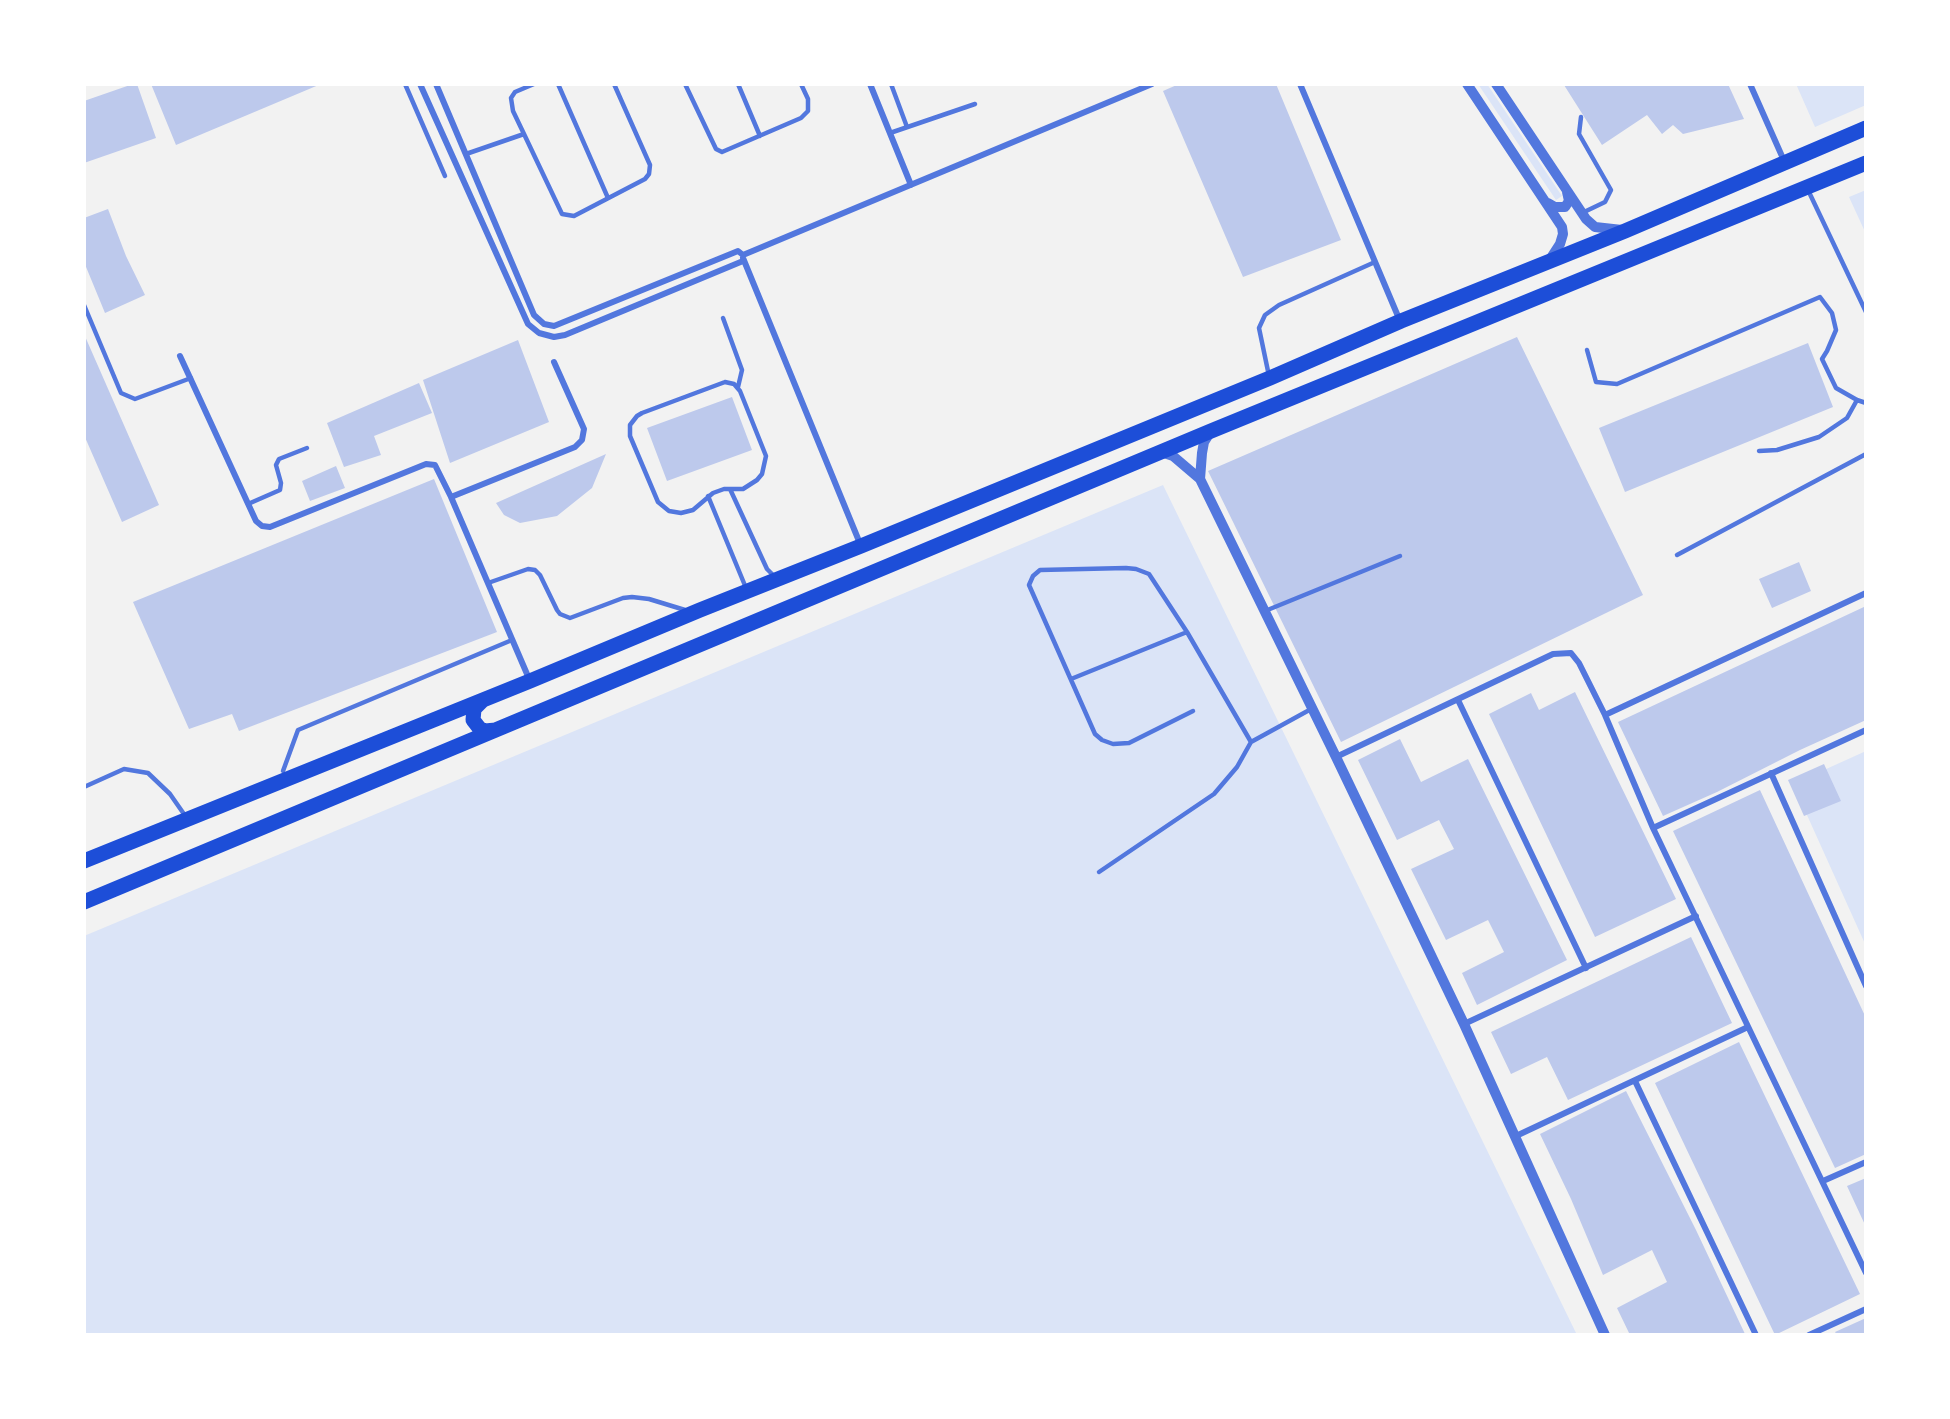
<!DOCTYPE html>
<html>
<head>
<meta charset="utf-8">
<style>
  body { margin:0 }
  #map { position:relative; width:1950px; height:1419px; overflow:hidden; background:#f2f2f2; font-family:"PT Sans Narrow",sans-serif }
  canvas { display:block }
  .frame { position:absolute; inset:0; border:86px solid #fff; pointer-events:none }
</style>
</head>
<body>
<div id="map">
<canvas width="1950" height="1419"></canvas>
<div class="frame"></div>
</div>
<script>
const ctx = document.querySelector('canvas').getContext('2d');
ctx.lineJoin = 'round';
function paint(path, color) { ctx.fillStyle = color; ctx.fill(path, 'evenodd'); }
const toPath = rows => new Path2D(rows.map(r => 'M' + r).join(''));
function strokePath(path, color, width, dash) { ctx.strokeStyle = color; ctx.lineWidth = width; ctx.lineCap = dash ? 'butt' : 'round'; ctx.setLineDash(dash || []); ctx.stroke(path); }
paint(toPath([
  [1478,84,1487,84,1562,196,1556,200],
  [1796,84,1866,84,1866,105,1815,127],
  [1866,190,1866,234,1849,197],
  [1163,485,1577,1335,84,1335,84,936],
  [1866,751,1866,946,1793,784]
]), '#dbe4f7');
paint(toPath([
  [133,84,137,84,156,138,84,163,84,101],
  [151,84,321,84,176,145],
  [1179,84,1276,84,1341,240,1243,277,1163,91],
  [1567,84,1728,84,1744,119,1683,134,1673,125,1662,134,1647,115,1602,145,1564,85],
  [108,209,126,256,145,295,105,313,84,262,84,218],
  [84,334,159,505,122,522,84,435],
  [1517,337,1643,595,1341,742,1208,471],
  [518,340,549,422,450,463,423,380],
  [1808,343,1833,407,1625,492,1599,428],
  [419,383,432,413,374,436,381,455,344,467,327,423],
  [732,397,752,450,667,481,647,428],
  [606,454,592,488,557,516,520,523,504,515,496,503],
  [336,466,345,488,310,501,302,481],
  [434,479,497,632,239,731,232,714,189,729,133,602],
  [1799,562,1811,591,1772,608,1759,579],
  [1866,606,1866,720,1800,750,1717,792,1663,816,1618,722],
  [1575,692,1676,899,1595,937,1489,714,1531,693,1539,710],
  [1400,739,1421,782,1468,759,1567,960,1477,1005,1462,973,1504,952,1488,920,1446,940,1411,869,1454,849,1439,820,1397,840,1358,760],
  [1824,764,1841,801,1804,816,1788,780],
  [1760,790,1866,1018,1866,1154,1835,1168,1673,831],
  [1691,937,1732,1023,1568,1100,1547,1057,1511,1074,1491,1032],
  [1739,1042,1860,1294,1775,1335,1655,1083],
  [1626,1091,1696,1230,1745,1334,1630,1335,1617,1308,1667,1282,1652,1250,1603,1275,1571,1199,1540,1134],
  [1866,1178,1866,1227,1847,1186],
  [1866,1318,1866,1335,1837,1335,1835,1332]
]), '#bdc9ec');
strokePath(toPath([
  [405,84,445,176],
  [558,84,608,198],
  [685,84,716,149,722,152,801,118,808,111,808,99,801,84],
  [738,84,760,136],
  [891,84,907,127],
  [1581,117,1579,134,1611,190,1605,202,1582,213],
  [890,133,975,104],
  [524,134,562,214,574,216,645,179,649,174,650,165,614,84],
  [466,154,524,134,513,111,511,98,515,92,534,84],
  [1808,190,1866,312],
  [84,305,121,393,135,399,191,378],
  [723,318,742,370,738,387],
  [1587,350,1596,382,1617,384,1820,297,1832,313,1836,330,1827,351,1822,359,1836,388,1857,400,1866,403],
  [1269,376,1259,328,1265,315,1279,305,1375,262],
  [725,382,734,384,740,391,766,456,762,474,757,480,743,489,724,489,713,493,693,510,681,513,669,511,658,502,630,436,630,425,637,416,642,413,725,382],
  [1759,451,1777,450,1819,437,1847,418,1857,400],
  [730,489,767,569,774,576],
  [708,496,746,588],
  [248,504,280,490,281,483,276,465,279,459,307,448],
  [1677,555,1866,454],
  [488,583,528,569,535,570,540,575,557,610,560,614,570,618,623,598,632,597,649,599,685,610],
  [1265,611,1400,556],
  [1071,679,1187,632],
  [1193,711,1129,743,1113,744,1102,740,1095,734,1029,585,1033,576,1040,570,1126,568,1136,569,1149,574,1187,632,1251,742],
  [283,771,298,730,512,640],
  [84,787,124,769,148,773,170,794,186,817],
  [1099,872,1214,794,1237,767,1251,742,1313,708]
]), '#5277de', 4.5);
strokePath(toPath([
  [420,84,528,324,539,333,554,337,565,335,743,261],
  [436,84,534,315,544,324,554,326,738,251,743,255,1152,84],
  [870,84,911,185],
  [1300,84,1400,321],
  [1750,84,1785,163],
  [743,258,861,546],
  [180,356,256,521,262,526,270,527,426,464,435,465,451,497,530,681],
  [451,497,575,447,582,440,584,429,554,362],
  [1458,700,1586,968],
  [1605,715,1866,593],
  [1336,757,1553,654,1571,653,1579,663,1605,715,1653,828,1866,1273],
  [1771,773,1866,986],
  [1653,828,1866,730],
  [1464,1024,1696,916],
  [1635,1081,1756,1335],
  [1516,1136,1748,1027],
  [1823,1181,1866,1162],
  [1809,1335,1866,1309]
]), '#5277de', 6);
strokePath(toPath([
  [1467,84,1562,227,1563,234,1560,244,1549,261],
  [1496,84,1586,219,1595,227,1622,230],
  [1548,203,1555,207,1565,207,1569,201,1567,192],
  [1161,452,1173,456,1200,479,1336,757,1464,1024,1605,1335],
  [1200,479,1202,453,1204,442,1211,431]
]), '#5277de', 10);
strokePath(toPath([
  [482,701,474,709,473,720,480,729,485,731,496,730],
  [84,861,530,681,700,610,861,546,1270,378,1401,321,1625,231,1866,128],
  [84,902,1211,431,1866,163]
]), '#1d4ed8', 15);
</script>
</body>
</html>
